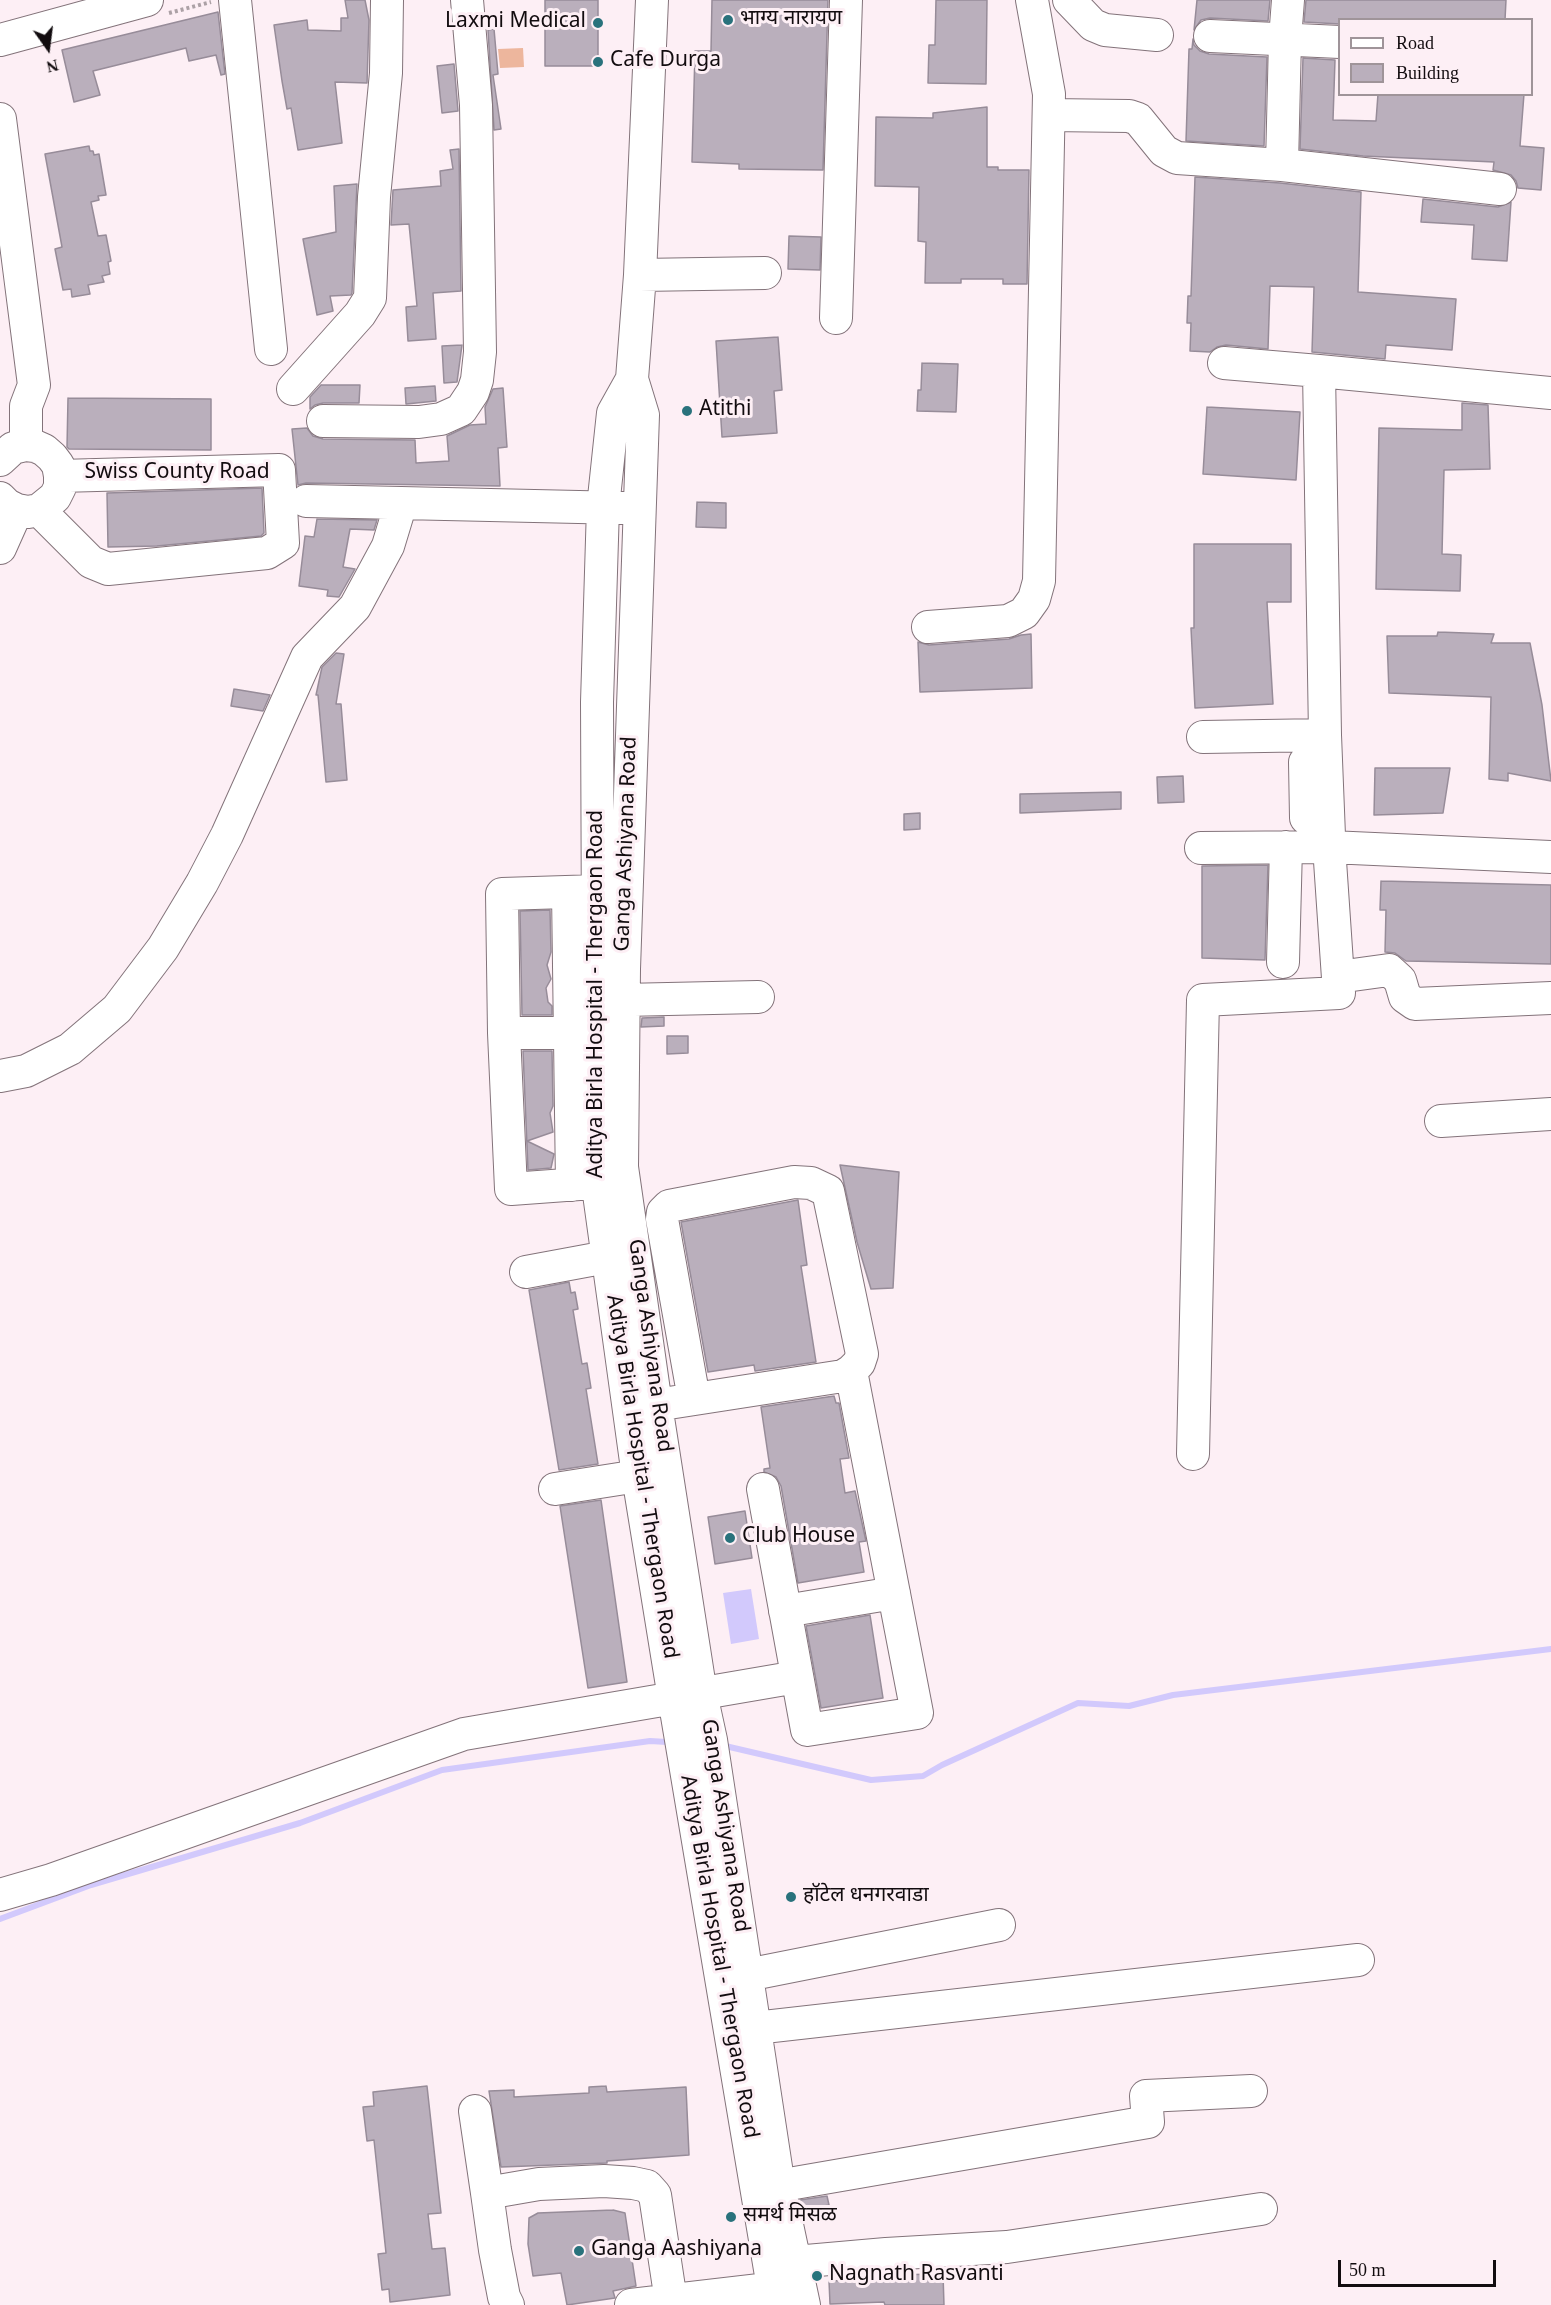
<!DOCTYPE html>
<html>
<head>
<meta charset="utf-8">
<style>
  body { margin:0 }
  #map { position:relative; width:1551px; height:2305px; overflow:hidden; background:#fdeff5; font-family:Georgia,serif }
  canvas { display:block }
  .legend { position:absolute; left:1338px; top:18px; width:195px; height:78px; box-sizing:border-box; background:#fdeff5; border:2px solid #9f9499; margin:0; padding:8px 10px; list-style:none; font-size:18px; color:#120c0f }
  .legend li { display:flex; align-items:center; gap:12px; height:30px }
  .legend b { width:30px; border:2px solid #9f9499 }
  .north { position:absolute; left:18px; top:18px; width:60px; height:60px; -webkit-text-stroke:4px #fdeff5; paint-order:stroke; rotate:166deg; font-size:16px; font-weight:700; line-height:24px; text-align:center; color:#120c0f }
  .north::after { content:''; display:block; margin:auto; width:21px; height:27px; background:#120c0f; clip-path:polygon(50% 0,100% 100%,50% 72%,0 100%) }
  .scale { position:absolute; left:1338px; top:2260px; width:158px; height:27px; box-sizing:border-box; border:3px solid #120c0f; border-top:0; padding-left:8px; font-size:18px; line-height:21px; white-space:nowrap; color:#120c0f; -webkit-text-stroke:4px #fdeff5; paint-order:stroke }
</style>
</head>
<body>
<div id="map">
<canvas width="1551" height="2305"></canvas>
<ul class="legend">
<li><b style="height:8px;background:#fff"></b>Road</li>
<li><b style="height:16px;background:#baafbc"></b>Building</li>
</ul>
<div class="north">N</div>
<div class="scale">50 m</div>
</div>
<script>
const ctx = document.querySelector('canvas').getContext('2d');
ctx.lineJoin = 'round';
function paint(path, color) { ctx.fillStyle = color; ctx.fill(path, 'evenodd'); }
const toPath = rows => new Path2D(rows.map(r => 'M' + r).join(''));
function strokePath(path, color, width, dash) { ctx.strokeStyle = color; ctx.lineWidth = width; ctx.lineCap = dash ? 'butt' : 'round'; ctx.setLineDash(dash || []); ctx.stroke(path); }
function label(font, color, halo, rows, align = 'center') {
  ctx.font = font + ' Georgia,"Noto Sans Devanagari",serif'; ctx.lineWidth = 6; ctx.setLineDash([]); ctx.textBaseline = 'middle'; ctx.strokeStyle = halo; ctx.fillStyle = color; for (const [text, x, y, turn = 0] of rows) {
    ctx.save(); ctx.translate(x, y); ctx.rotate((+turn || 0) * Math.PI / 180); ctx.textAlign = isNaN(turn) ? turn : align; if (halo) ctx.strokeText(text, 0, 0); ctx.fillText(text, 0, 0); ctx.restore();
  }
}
paint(toPath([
  [523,48,524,67,500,68,498,49]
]), '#edb69d');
paint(toPath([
  [751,1589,759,1639,731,1644,723,1593]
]), '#d2c9fc');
strokePath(toPath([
  [721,1745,871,1780,923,1776,942,1765,1078,1703,1129,1706,1173,1695,1551,1649],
  [0,1919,91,1885,300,1823,442,1770,650,1741,667,1742]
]), '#d2c9fc', 6);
const building = toPath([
  [345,0,365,0,369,20,367,83,335,82,342,143,298,150,291,108,287,109,282,81,274,25,307,20,308,30,341,31,341,18,348,18,345,0],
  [545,0,598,0,598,66,545,66,545,0],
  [712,0,828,0,823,170,739,169,739,164,692,162,695,51,711,51,712,0],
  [936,0,987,0,986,84,928,83,929,45,935,45,936,0],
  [1197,0,1270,0,1268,21,1210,18,1201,20,1194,30,1197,0],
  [1306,0,1506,0,1505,20,1340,20,1340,24,1304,22,1306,0],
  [218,12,225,74,221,75,216,55,189,61,186,48,93,71,100,95,74,102,62,50,218,12],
  [494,29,498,74,493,75,501,129,494,130,488,30,494,29],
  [1193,39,1194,45,1200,51,1209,54,1267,57,1264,146,1186,141,1189,49,1192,49,1193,39],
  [1303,58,1335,60,1333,120,1376,121,1378,94,1524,94,1520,146,1544,148,1541,190,1518,188,1516,181,1511,175,1493,170,1494,162,1363,156,1300,149,1303,58],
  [454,64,458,111,442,113,437,66,454,64],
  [987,107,987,167,998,167,998,170,1029,170,1027,284,1003,284,1003,279,961,279,961,283,925,283,926,242,918,241,919,187,875,186,876,117,933,118,933,113,987,107],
  [89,146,90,151,93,151,94,155,99,154,106,195,98,196,99,200,91,202,98,236,106,235,111,261,108,262,110,274,102,276,104,282,88,285,90,294,72,297,71,289,63,290,55,249,62,247,45,154,89,146],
  [459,149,461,291,433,293,436,339,408,341,406,307,417,306,409,224,391,225,393,190,441,186,440,171,453,169,450,150,459,149],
  [1195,177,1280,183,1361,192,1358,292,1456,299,1452,350,1386,345,1385,359,1312,352,1314,287,1270,286,1268,349,1226,345,1217,347,1210,352,1190,351,1191,323,1187,323,1188,296,1191,296,1195,177],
  [357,184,352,293,351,295,330,296,333,311,317,315,303,239,336,232,334,186,357,184],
  [1423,199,1498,207,1511,202,1507,261,1472,259,1474,225,1421,222,1423,199],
  [789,236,821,237,820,270,788,269,789,236],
  [778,337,782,390,774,391,777,433,722,437,716,341,778,337],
  [462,345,457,382,444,383,442,346,462,345],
  [922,363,958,364,956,412,917,411,918,390,921,390,922,363],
  [321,385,360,385,359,403,323,403,315,405,310,409,310,397,321,385],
  [435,386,436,401,406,404,405,388,435,386],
  [503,388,507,447,498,448,500,486,306,483,298,485,292,429,307,428,313,436,323,439,415,440,416,463,449,461,447,436,470,425,486,424,485,407,493,389,503,388],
  [68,398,211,399,211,450,69,449,67,447,68,398],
  [1462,403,1488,405,1490,469,1444,470,1442,554,1461,555,1460,591,1376,589,1379,428,1462,430,1462,403],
  [1207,407,1300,412,1296,480,1203,474,1207,407],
  [262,488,264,533,261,536,157,546,108,547,107,493,262,488],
  [697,502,726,503,726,528,696,527,697,502],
  [317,519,377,520,374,530,350,529,343,567,355,569,339,597,327,596,328,590,299,586,305,536,314,537,317,519],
  [1194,544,1291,544,1291,602,1267,602,1273,704,1195,708,1191,628,1194,628,1194,544],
  [1438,632,1494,634,1491,643,1530,643,1542,705,1551,781,1508,773,1508,781,1489,779,1491,697,1389,693,1387,636,1437,636,1438,632],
  [1031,634,1032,688,920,692,918,642,929,645,1009,639,1021,635,1031,634],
  [336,653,344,654,336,704,341,704,347,780,326,782,318,695,316,695,322,667,336,653],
  [234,689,270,695,263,711,231,706,234,689],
  [1375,768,1450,768,1443,813,1374,815,1375,768],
  [1183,776,1184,802,1158,803,1157,777,1183,776],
  [1121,792,1121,809,1020,813,1020,794,1121,792],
  [920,813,920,829,904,830,904,814,920,813],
  [1268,865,1265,960,1202,958,1202,866,1268,865],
  [1381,881,1551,885,1551,964,1406,961,1395,953,1385,952,1386,910,1380,910,1381,881],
  [550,910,551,952,547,965,551,979,546,988,548,1002,552,1006,552,1015,522,1015,520,911,550,910],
  [664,1017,664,1026,641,1027,642,1018,664,1017],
  [667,1036,688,1036,688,1053,667,1054,667,1036],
  [523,1051,552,1051,553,1106,550,1113,553,1132,527,1141,554,1154,551,1168,528,1170,523,1051],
  [840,1165,899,1172,893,1288,871,1289,857,1242,840,1165],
  [798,1200,807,1265,801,1266,816,1362,755,1371,754,1365,708,1372,681,1222,798,1200],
  [569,1282,571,1293,575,1292,578,1309,573,1310,582,1364,587,1363,591,1388,586,1389,598,1464,559,1470,529,1290,569,1282],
  [834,1396,836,1403,839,1403,849,1458,840,1459,845,1493,855,1491,866,1541,859,1542,864,1572,798,1583,781,1486,776,1477,764,1472,764,1469,770,1468,761,1407,834,1396],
  [601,1500,627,1682,588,1688,560,1506,601,1500],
  [745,1511,752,1558,715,1564,708,1517,745,1511],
  [870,1615,883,1698,821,1708,806,1626,870,1615],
  [427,2086,441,2213,428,2214,432,2249,445,2248,450,2295,390,2302,389,2289,382,2290,378,2254,386,2253,374,2140,367,2141,363,2107,374,2106,373,2092,427,2086],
  [606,2086,607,2092,686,2087,689,2155,607,2161,607,2163,501,2167,489,2091,514,2090,514,2097,589,2093,589,2087,606,2086],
  [827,2196,829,2205,819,2207,821,2217,804,2220,800,2200,827,2196],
  [613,2210,625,2213,636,2286,613,2291,615,2298,567,2305,561,2273,533,2276,528,2244,529,2218,538,2213,613,2210],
  [943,2274,944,2305,885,2305,884,2302,830,2304,829,2281,884,2279,884,2275,943,2274]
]);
paint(building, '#baafbc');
strokePath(building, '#978c99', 1.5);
const minor = toPath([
  [235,0,271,349],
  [652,0,640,275,632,379,613,413,603,507,597,702,598,945,594,1109,595,1165,638,1476,674,1698,776,2305],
  [1069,0,1093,25,1105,30,1157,35],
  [1288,0,1285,39,1282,165,1500,189],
  [1210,36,1340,42],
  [0,40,147,0],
  [1049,115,1129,116,1138,119,1164,151,1177,158,1282,165],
  [0,119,34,385,26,406,26,445],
  [640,275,765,273],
  [836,318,846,0],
  [1224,363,1319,371],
  [632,379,643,415,624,969,622,1167,656,1405,701,1694,711,1740,779,2187,804,2305],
  [293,389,360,314,370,298,374,197,386,73,387,0],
  [323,421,419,422,441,419,461,410,473,392,477,380,480,352,476,105,467,0],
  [0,460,13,448,26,445,35,446,44,450,52,457,58,465,60,476,60,487,55,497,39,510,28,512,17,510,7,505,0,498],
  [306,501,401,503],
  [39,510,91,562,108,569,267,553,283,543,279,470,60,476],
  [0,548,17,510],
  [928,627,1008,621,1024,613,1034,599,1039,581,1049,94,1032,0],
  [1203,737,1325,735],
  [1305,762,1306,818],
  [1201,848,1330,847,1551,857],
  [598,891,502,894,504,1033,616,1033],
  [568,892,572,1185],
  [1283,962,1286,847],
  [1338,977,1389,970,1400,980,1405,997,1415,1004,1551,998],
  [623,1000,758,997],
  [504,1033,511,1189,593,1183],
  [0,1076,26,1071,70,1049,117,1009,163,948,202,883,227,835,307,657,355,607,388,546,401,503,623,508],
  [1441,1121,1551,1114],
  [526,1272,607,1257],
  [635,1408,656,1405,843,1376,851,1371,859,1363,862,1354,828,1191,811,1183,794,1182,669,1206,663,1212,662,1219,694,1399],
  [1193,1454,1203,1000,1339,993,1330,861,1325,735,1319,371,1551,393],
  [555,1489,638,1476],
  [763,1489,807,1730,917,1713,851,1371],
  [785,1611,894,1593],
  [0,1895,51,1880,464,1734,797,1677],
  [747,1975,999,1925],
  [755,2028,1358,1960],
  [475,2111,487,2193],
  [760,2189,1148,2122,1146,2096,1251,2091],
  [795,2262,886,2254,1007,2247,1261,2209],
  [508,2305,504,2297,495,2250,487,2193,539,2184,604,2181,633,2183,647,2186,655,2195,671,2301],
  [631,2305,794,2286]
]);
strokePath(minor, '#83737a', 34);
strokePath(toPath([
  [169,13,211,2]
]), '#aca1a6', 4, [3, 3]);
strokePath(minor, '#fff', 32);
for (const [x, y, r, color] of [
  [728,20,6,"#29727c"],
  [598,23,6,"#29727c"],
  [598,62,6,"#29727c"],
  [687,411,6,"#29727c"],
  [730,1538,6,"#29727c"],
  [791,1897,6,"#29727c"],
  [731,2217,6,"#29727c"],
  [579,2251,6,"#29727c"],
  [817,2276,6,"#29727c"]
]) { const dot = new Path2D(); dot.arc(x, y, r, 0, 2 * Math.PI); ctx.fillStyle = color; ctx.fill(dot); strokePath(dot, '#fdeff5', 2); }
label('21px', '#120c0f', '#fdeff5', [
  ["भाग्य नारायण",740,20],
  ["Laxmi Medical",586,23,"right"],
  ["Cafe Durga",610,62],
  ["Atithi",699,411],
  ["Club House",742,1538],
  ["हॉटेल धनगरवाडा",803,1897],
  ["समर्थ मिसळ",743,2217],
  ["Ganga Aashiyana",591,2251],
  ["Nagnath Rasvanti",829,2276]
], 'left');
label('21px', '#120c0f', '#fdeff5', [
  ["Swiss County Road",177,474],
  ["Ganga Ashiyana Road",628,844,-88],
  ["Aditya Birla Hospital - Thergaon Road",598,994,-90],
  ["Ganga Ashiyana Road",648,1346,82],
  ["Aditya Birla Hospital - Thergaon Road",640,1477,81],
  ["Ganga Ashiyana Road",723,1826,81],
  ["Aditya Birla Hospital - Thergaon Road",717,1957,80]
]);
</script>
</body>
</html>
